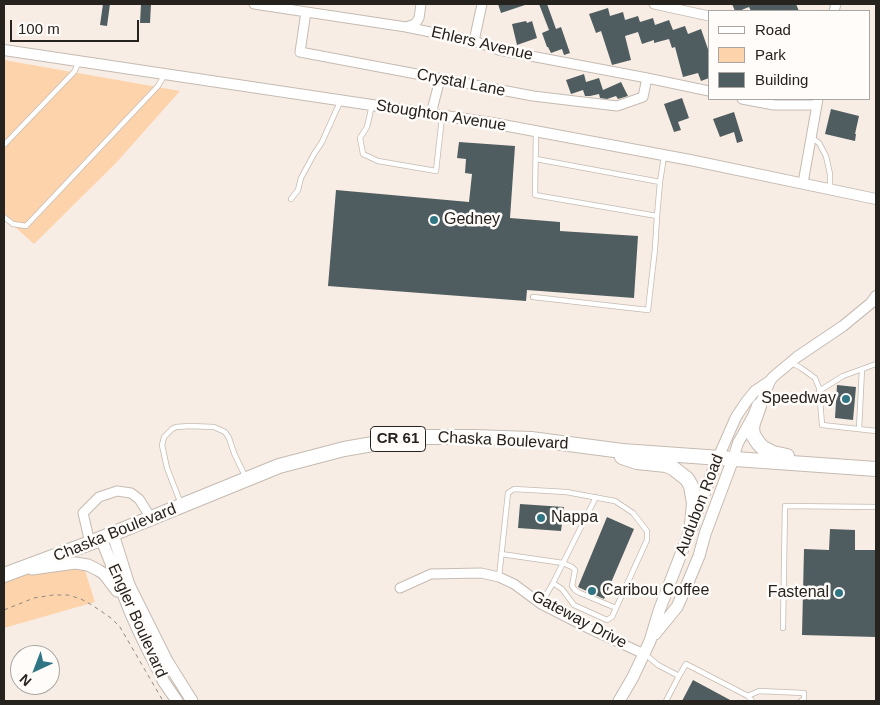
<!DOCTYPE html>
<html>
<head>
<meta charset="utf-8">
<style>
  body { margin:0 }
  #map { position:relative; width:880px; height:705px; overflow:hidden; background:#f8ede4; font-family:Arial,sans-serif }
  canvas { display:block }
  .frame { position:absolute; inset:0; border:5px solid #26221e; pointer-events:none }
  .legend { position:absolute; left:708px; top:10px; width:162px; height:90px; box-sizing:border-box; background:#fffcfa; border:1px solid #a8a5a2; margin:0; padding:6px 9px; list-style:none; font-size:15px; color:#26221e }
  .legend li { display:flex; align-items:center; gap:10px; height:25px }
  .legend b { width:25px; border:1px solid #a8a5a2 }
  .north { position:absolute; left:10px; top:645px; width:50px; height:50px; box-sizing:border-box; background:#fffcfa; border:1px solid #a8a5a2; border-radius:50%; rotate:223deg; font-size:14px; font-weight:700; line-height:20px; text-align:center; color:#26221e }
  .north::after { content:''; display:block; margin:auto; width:18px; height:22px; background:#307583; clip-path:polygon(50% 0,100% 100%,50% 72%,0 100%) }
  .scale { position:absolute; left:10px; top:20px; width:129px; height:22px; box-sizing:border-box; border:2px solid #26221e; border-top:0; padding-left:6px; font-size:15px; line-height:18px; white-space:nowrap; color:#26221e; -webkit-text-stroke:4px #fffcfa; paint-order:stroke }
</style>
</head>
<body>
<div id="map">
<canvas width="880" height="705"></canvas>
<div class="frame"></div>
<ul class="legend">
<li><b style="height:6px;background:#fff"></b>Road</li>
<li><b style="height:14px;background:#fdd3ac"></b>Park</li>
<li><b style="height:14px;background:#505d60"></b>Building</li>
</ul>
<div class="north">N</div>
<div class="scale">100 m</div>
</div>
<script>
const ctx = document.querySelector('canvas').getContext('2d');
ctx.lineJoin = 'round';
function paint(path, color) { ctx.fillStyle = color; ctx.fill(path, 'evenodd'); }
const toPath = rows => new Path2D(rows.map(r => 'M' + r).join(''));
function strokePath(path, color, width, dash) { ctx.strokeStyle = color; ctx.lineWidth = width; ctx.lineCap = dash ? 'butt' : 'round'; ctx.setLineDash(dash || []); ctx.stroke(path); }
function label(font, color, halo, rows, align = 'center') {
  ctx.font = font + ' Arial,sans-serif'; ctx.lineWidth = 5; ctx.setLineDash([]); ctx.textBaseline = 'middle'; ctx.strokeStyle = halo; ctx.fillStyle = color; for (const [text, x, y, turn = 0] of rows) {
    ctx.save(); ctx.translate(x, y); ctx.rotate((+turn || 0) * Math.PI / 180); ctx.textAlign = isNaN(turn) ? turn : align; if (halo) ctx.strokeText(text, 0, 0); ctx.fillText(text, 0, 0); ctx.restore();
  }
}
paint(toPath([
  [4,60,180,91,116,163,34,244,4,217],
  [82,561,95,602,4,628,4,570]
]), '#fdd3ac');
paint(toPath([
  [103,4,110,4,107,26,100,25],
  [141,4,151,4,150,23,140,23],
  [498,4,524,4,525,5,501,13],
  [539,4,547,4,556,29,561,27,570,53,564,55,562,49,551,53,548,47,547,47,542,33,549,30],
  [732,4,796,4,799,11,751,11,749,7,739,11,735,11],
  [608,8,610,16,623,12,625,20,638,16,640,22,653,18,655,25,669,20,673,30,685,26,688,34,701,29,709,52,709,78,701,81,698,73,683,77,675,47,672,48,669,39,654,43,654,40,642,44,638,32,625,36,631,60,612,65,601,31,596,33,589,14],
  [526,21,527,23,532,21,537,38,517,45,512,24],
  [584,74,586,82,599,78,603,90,621,82,628,96,618,99,616,96,607,99,600,98,599,94,590,96,585,96,583,90,571,94,566,80],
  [682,98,689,118,678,122,681,130,674,132,664,104],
  [831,109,859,116,855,134,856,134,855,141,825,134],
  [734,112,743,141,737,143,734,132,720,137,713,119],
  [459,142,515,146,510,218,560,222,560,231,638,236,634,298,527,290,526,301,328,286,336,190,469,202,472,174,465,173,466,159,457,158],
  [837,385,856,387,853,420,835,418],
  [520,504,564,507,561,531,518,528],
  [607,517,634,529,604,599,578,587],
  [830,529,855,530,855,550,876,550,876,637,802,635,804,549,829,550],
  [693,680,732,701,682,701]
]), '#505d60');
const service = toPath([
  [372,105,367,127,360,138,363,154,378,161,436,171,442,117],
  [811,137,819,143,826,156,830,174,830,189],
  [4,145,74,72,79,62],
  [536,159,660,182,657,216],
  [660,182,664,156],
  [291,199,298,190,301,178,314,154,322,142,340,102],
  [4,217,13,224,26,226,158,86,165,74],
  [533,297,648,310,655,249,657,216,535,195,536,132],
  [792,363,801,368,815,378,819,388,822,425,876,431],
  [819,391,843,376,876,364],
  [859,429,862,369],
  [181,504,167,468,162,445,164,437,172,429,176,427,190,426,214,427,225,432,229,438,234,453,245,476],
  [501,554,563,563,572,567,575,570,572,586,575,590,580,593,616,608],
  [499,577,508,493,514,489,566,492,615,501,633,513,647,531,647,540,612,617,607,620,574,605,562,589,553,583,541,604],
  [553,583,596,497],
  [783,628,785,506,876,507],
  [645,654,658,665,679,676,666,701],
  [679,676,686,664,748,696,752,701],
  [748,696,759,691,804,693,804,699,801,701]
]);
const minor = toPath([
  [254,4,406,27,474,41,499,50,647,78,709,91],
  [654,4,709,16],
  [834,11,836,4],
  [306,12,300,52,533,96,617,106,643,97,647,78],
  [406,27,415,24,419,18,421,4],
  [474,41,482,4],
  [742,99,774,105,817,105],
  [431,114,440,79],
  [803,183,818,99],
  [90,543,83,513,99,497,117,491,131,493,139,499,151,518],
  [400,588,431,574,481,573,499,577,514,584,541,604,590,629,644,654]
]);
const tertiary = toPath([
  [4,50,492,123,690,160,876,199],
  [718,458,736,417,746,402,755,391,770,381,773,377,797,357,843,326,871,303,876,296],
  [733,459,738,443,762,400,770,381]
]);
const secondary = toPath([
  [113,534,129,585,167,661,192,701],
  [101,538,131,614,141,636,164,682,177,701],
  [32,569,75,563,88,565,98,570,104,574,117,591],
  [655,634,677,607,689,580,699,556,705,534,733,459],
  [619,701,633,677,650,641,659,611,718,458]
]);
const primary = toPath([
  [759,406,753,423,752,428,753,435,759,444,763,448,773,453,787,456],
  [622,457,637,462,666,465,673,468,687,479,691,486,694,503,692,525],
  [4,575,90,543,279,466,344,449,413,437,474,437,531,439,622,451,876,469]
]);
strokePath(service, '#c5bbb2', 6);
strokePath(minor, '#c5bbb2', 11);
strokePath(tertiary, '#c5bbb2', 12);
strokePath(secondary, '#c5bbb2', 13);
strokePath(primary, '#c5bbb2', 16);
strokePath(toPath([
  [4,610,34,598,53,595,68,595,81,599,92,605,111,618,120,627,163,701]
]), '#908982', 1, [4, 4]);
strokePath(service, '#fff', 4.5);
strokePath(minor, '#fff', 9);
strokePath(tertiary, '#fff', 10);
strokePath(secondary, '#fff', 11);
strokePath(primary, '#fff', 14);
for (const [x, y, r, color] of [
  [434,220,5,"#307583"],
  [846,399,5,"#307583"],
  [541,518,5,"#307583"],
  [592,591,5,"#307583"],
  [839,593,5,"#307583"]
]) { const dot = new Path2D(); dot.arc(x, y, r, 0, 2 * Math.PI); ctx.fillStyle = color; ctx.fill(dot); strokePath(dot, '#fffcfa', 2); }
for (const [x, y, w] of [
  [398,439,55]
]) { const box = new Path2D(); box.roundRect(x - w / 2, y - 12.5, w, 25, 4); ctx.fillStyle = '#fffcfa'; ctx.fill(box); strokePath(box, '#26221e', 1); }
label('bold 15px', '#26221e', null, [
  ["CR 61",398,439]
]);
label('16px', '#26221e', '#fffcfa', [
  ["Ehlers Avenue",482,44,13],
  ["Crystal Lane",461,83,11],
  ["Stoughton Avenue",441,116,9],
  ["Chaska Boulevard",503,441,3],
  ["Audubon Road",700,505,-69],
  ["Chaska Boulevard",115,533,-22],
  ["Gateway Drive",579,620,28],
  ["Engler Boulevard",137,621,66]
]);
label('16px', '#26221e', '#fffcfa', [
  ["Gedney",444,220],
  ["Speedway",836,399,"right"],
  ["Nappa",551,518],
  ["Caribou Coffee",602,591],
  ["Fastenal",829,593,"right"]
], 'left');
</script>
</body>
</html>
